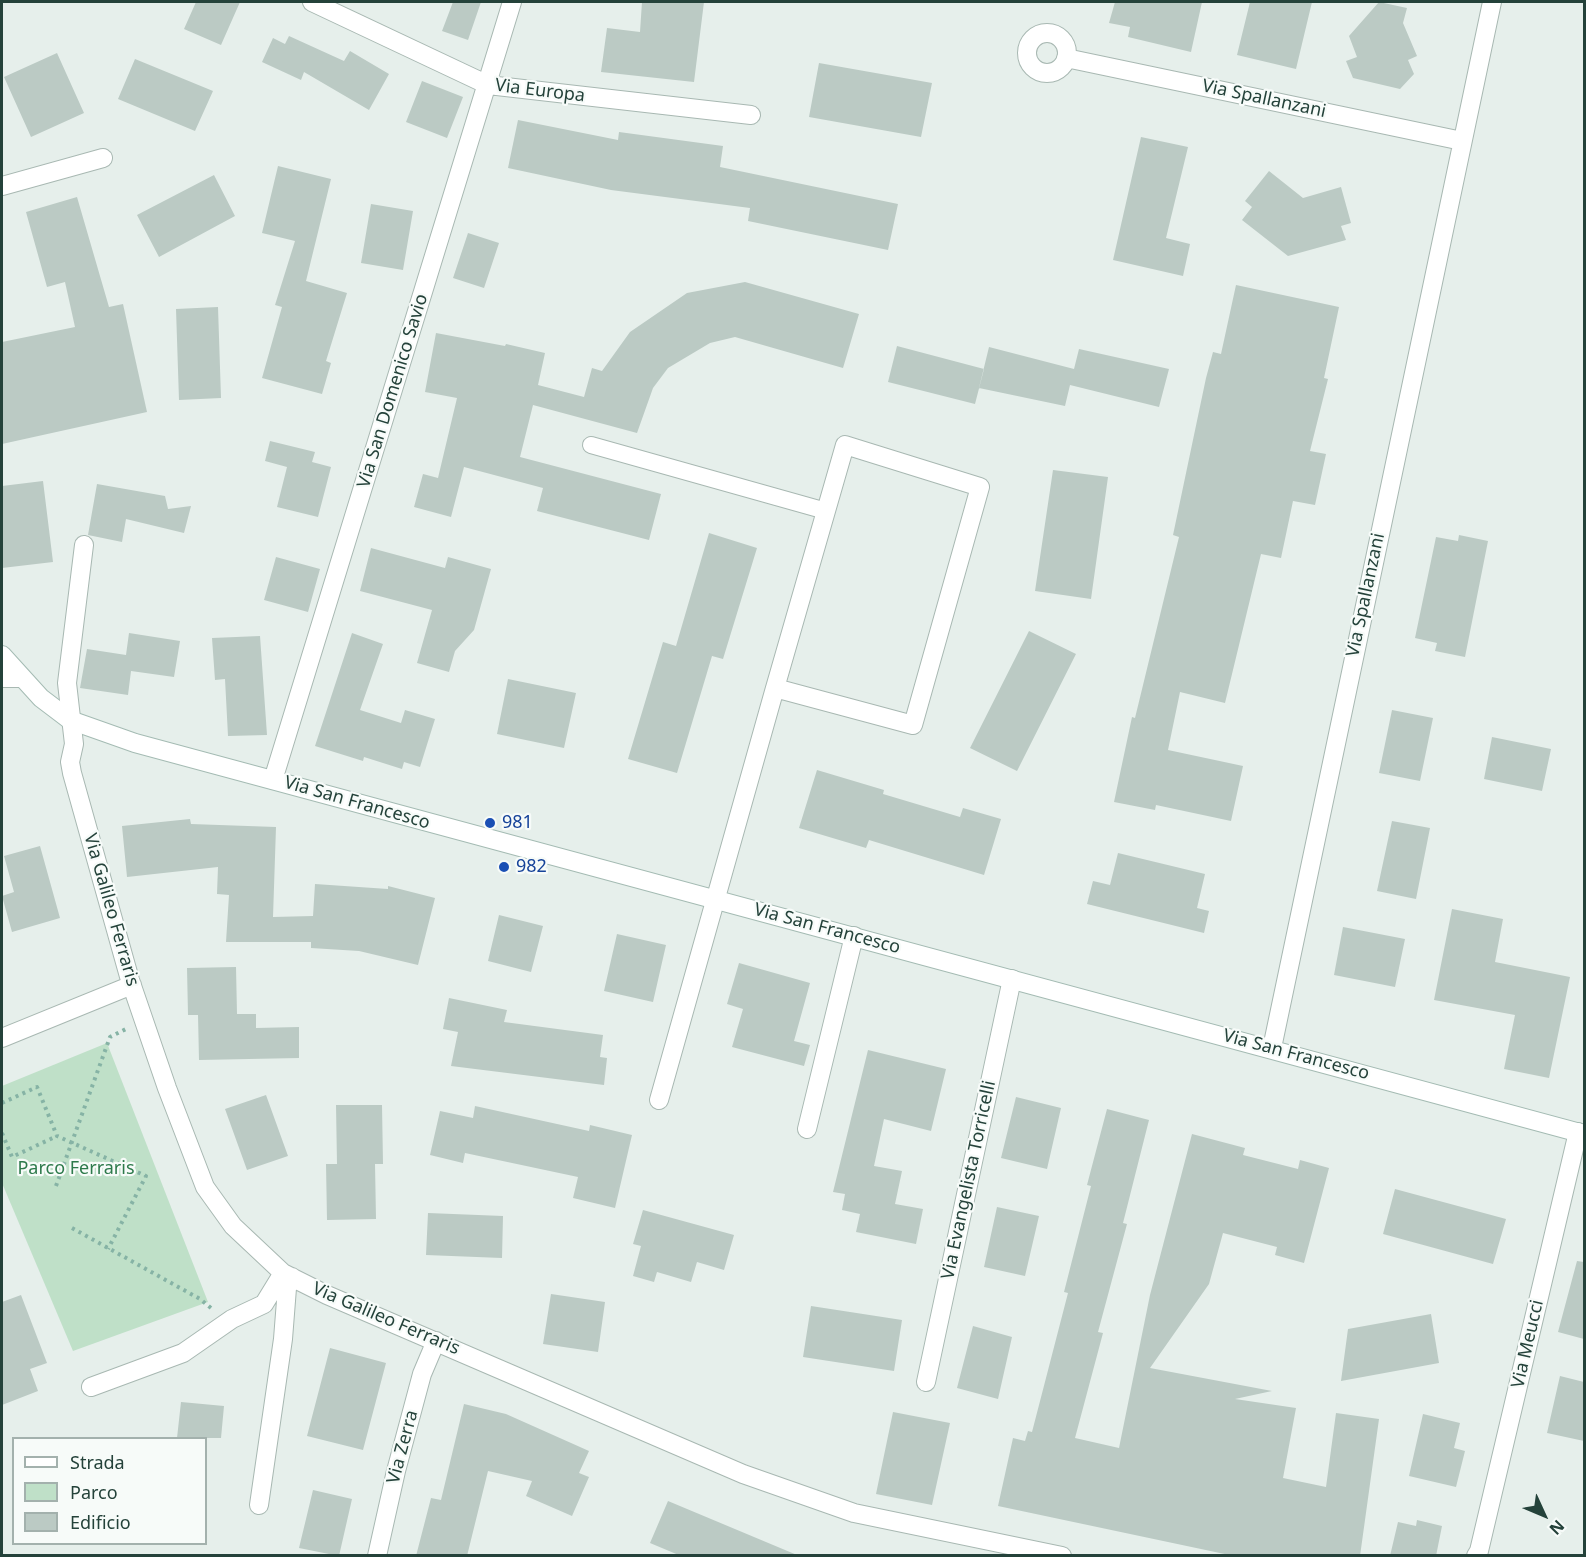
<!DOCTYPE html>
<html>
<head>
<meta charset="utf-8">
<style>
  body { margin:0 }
  #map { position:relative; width:1586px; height:1557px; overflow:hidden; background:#e6efeb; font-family:"Noto Sans",sans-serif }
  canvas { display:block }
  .frame { position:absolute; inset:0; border:3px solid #24423a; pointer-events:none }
  .legend { position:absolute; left:12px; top:1437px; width:195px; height:108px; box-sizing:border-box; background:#f7fbf9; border:2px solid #a3b1ad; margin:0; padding:8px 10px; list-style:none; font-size:18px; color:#24423a }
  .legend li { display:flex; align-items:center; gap:12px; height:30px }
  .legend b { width:30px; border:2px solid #a3b1ad }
  .north { position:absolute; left:1514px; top:1485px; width:60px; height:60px; -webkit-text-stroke:4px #f7fbf9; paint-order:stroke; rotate:134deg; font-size:16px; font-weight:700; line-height:24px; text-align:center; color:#24423a }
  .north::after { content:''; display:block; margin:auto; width:21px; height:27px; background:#24423a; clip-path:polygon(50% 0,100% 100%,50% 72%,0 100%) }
</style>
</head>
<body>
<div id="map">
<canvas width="1586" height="1557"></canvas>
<div class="frame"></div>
<ul class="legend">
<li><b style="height:8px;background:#fff"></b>Strada</li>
<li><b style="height:16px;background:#bfe0c8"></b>Parco</li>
<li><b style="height:16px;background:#bbcac4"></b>Edificio</li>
</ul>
<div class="north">N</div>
</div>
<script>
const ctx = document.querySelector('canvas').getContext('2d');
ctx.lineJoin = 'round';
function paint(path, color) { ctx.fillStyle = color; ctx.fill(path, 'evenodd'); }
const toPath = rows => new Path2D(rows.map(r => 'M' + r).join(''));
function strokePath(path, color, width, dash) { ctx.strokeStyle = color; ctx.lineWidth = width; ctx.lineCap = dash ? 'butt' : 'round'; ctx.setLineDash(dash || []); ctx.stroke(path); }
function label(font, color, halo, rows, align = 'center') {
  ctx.font = font + ' "Noto Sans",sans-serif'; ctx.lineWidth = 4.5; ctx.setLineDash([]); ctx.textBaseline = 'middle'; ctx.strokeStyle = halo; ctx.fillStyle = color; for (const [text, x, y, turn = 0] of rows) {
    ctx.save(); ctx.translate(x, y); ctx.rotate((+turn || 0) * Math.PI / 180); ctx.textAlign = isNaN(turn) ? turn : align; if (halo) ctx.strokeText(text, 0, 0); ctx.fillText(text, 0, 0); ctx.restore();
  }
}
paint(toPath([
  [107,1043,208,1302,73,1351,2,1183,2,1086]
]), '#bfe0c8');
paint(toPath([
  [196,2,240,2,221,45,184,29],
  [453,2,481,2,468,40,442,31],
  [642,2,704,2,694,82,601,72,607,28,640,32],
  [1115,2,1202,2,1191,52,1128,37,1130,27,1109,23],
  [1250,2,1312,2,1296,69,1237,55],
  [1379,2,1407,8,1403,23,1417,56,1408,60,1414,74,1400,89,1353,78,1346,61,1357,57,1349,36],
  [289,36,344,61,350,51,389,74,369,110,304,72,301,80,262,62,273,38,285,44],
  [57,53,84,113,31,137,4,77],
  [135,59,213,91,195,131,118,99],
  [819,63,932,83,921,137,809,117],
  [422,81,463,97,447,138,406,122],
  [518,120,618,140,619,132,723,146,720,167,898,204,888,250,748,221,750,208,611,190,508,168],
  [1141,137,1188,147,1166,238,1190,244,1183,276,1113,260],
  [278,166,331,179,306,281,347,293,326,361,331,363,322,394,262,378,282,307,275,305,295,241,262,233],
  [1269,171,1303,198,1341,187,1351,223,1341,226,1346,240,1288,256,1242,220,1252,207,1245,201],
  [214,175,235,216,159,257,137,215],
  [77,197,109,307,123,304,147,412,2,444,2,342,75,327,65,282,47,287,26,212],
  [371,204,413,211,403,270,361,263],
  [468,233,499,243,484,288,453,278],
  [745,282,859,314,843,368,735,337,710,343,668,368,653,388,637,433,533,405,520,457,661,494,649,540,537,511,543,488,464,467,451,517,414,507,423,474,438,478,457,398,425,392,436,333,505,346,506,344,545,353,538,385,584,397,592,368,602,371,630,332,687,293],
  [1236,285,1339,307,1324,378,1328,379,1310,451,1326,454,1315,505,1293,501,1281,558,1261,554,1225,703,1180,692,1168,750,1243,766,1231,821,1156,805,1155,810,1114,802,1132,717,1135,718,1179,537,1173,535,1206,378,1213,352,1221,354],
  [218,307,221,398,179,400,176,309],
  [897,346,984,369,975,404,888,382],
  [989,347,1074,369,1079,349,1169,369,1159,407,1070,385,1065,406,979,388],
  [270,441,315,452,312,462,331,467,318,517,277,507,287,467,265,461],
  [1053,470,1108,477,1091,599,1035,591],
  [43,481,53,562,2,568,2,486],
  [97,484,165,496,168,509,191,506,184,533,126,519,122,542,88,535],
  [709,533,757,548,723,659,712,656,677,773,628,759,663,642,676,646],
  [1459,535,1488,541,1465,657,1435,651,1437,643,1415,638,1436,537,1458,541],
  [371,548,445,568,448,557,491,569,474,630,455,651,449,672,417,663,432,610,360,591],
  [276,557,320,569,308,612,264,600],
  [1029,631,1076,654,1017,771,970,748],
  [129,633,180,641,174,677,131,671,128,695,80,688,87,649,126,655],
  [352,633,383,644,360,710,401,723,405,710,435,719,420,767,404,762,402,769,364,757,363,761,315,746],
  [260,636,267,735,228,736,225,679,215,680,212,638],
  [508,679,576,693,564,748,497,734],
  [1392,710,1433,718,1420,781,1379,773],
  [1492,737,1551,749,1542,791,1484,779],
  [817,770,884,790,883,794,960,817,963,808,1001,819,984,875,869,840,866,848,799,828],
  [190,819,191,824,276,827,273,917,313,916,315,884,388,889,388,886,435,898,418,965,359,951,311,948,311,942,226,942,229,895,217,894,218,867,127,877,122,826],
  [1392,821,1430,828,1416,899,1377,891],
  [40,846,60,918,12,932,2,896,14,892,4,856],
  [1118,853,1205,874,1197,908,1209,911,1204,933,1087,904,1093,881,1110,885],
  [1452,909,1503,919,1495,962,1570,977,1549,1078,1504,1069,1515,1015,1434,1000],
  [499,915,543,926,531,972,488,961],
  [1343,927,1405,939,1395,987,1334,975],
  [617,934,666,945,653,1002,604,991],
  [739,963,810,983,794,1041,810,1045,804,1066,732,1047,743,1009,727,1004],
  [236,967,237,1014,256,1014,256,1028,299,1027,299,1058,199,1060,198,1015,188,1015,187,968],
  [449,998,507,1010,504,1022,603,1035,600,1057,607,1058,604,1085,451,1066,458,1032,443,1029],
  [868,1050,946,1069,931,1131,884,1119,874,1166,902,1171,895,1204,923,1209,916,1244,856,1232,860,1214,842,1210,845,1194,833,1192],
  [266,1095,288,1156,247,1170,225,1109],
  [1016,1097,1061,1108,1047,1169,1001,1158],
  [336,1105,382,1105,383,1164,375,1164,376,1219,327,1220,326,1164,337,1164],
  [475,1106,589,1131,590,1125,632,1135,615,1208,573,1198,578,1177,465,1153,463,1163,430,1155,440,1111,473,1118],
  [1107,1109,1149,1120,1123,1223,1127,1224,1098,1332,1103,1333,1075,1438,1119,1448,1150,1295,1192,1134,1245,1148,1243,1155,1298,1169,1300,1160,1329,1168,1304,1263,1275,1255,1277,1247,1223,1233,1209,1284,1150,1368,1272,1391,1235,1399,1296,1408,1283,1478,1326,1487,1336,1413,1379,1419,1360,1556,1234,1556,998,1506,1013,1438,1025,1441,1028,1431,1032,1432,1068,1293,1064,1292,1091,1186,1087,1185],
  [1395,1189,1506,1219,1493,1264,1383,1234],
  [997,1207,1039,1216,1025,1276,984,1267],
  [643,1210,734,1235,724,1270,697,1262,691,1282,657,1272,654,1282,633,1276,641,1246,633,1244],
  [428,1213,503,1216,502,1258,426,1255],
  [1577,1261,1584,1262,1584,1339,1558,1332],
  [551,1294,605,1302,598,1352,543,1344],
  [21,1295,47,1363,30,1369,38,1391,2,1405,2,1302],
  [811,1306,902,1320,894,1371,803,1357],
  [1431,1314,1439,1363,1341,1381,1348,1329],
  [973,1326,1012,1337,998,1399,957,1388],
  [330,1348,386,1363,363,1450,307,1436],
  [1560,1376,1584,1382,1584,1441,1547,1433],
  [181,1402,224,1406,221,1438,177,1438],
  [464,1404,506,1414,589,1451,579,1473,589,1477,572,1516,526,1496,532,1481,488,1471,467,1556,416,1556,431,1498,441,1500],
  [893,1412,950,1423,932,1505,876,1494],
  [1423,1414,1460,1423,1454,1448,1465,1451,1456,1487,1409,1476],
  [313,1490,352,1499,339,1556,299,1548],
  [668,1501,797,1555,797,1556,681,1556,650,1543],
  [1417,1520,1442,1526,1436,1556,1390,1556,1398,1522,1416,1526]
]), '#bbcac4');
const lane = toPath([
  [591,445,826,511]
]);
const street = toPath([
  [312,2,488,85,751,115],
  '1027 53a20 20 0 1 1 40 0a20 20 0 1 1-40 0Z',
  [1066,58,1462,141],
  [2,186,103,158],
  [84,545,67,683,74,744,70,762,72,773,130,980,167,1088,205,1187,233,1226,283,1273,327,1295,743,1474,854,1513,1062,1556],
  [2,678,20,678],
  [273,780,512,2],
  [2,1038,132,985],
  [1272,1048,1492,2],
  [659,1100,775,688,913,725,980,487,845,445,775,688],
  [807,1129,854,936],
  [926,1382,1012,979],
  [91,1387,183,1353,232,1319,264,1304,283,1273],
  [259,1505,283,1339,287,1288,292,1277],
  [377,1556,396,1471,422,1374,436,1341],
  [1476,1556,1479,1551,1578,1132]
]);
const secondary = toPath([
  [2,655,41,698,70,720,135,743,1584,1134]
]);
strokePath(lane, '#a8b8b2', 18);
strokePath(street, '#a8b8b2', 20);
strokePath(secondary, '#a4bbb3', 20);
strokePath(toPath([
  [2,1103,37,1087,57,1136,146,1176,108,1249],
  [2,1133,12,1157,57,1136],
  [56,1186,110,1037,126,1029],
  [72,1228,200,1299,211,1308]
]), '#86b3a5', 4, [3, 4.5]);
strokePath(lane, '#fff', 16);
strokePath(street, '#fff', 18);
strokePath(secondary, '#fff', 18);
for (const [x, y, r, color] of [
  [490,823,6,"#1a4fb4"],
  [504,867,6,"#1a4fb4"]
]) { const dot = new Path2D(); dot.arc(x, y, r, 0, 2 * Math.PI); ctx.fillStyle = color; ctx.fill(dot); strokePath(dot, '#f7fbf9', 2); }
label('18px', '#24423a', '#f7fbf9', [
  ["Via Europa",540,91,7],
  ["Via Spallanzani",1264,99,12],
  ["Via San Domenico Savio",393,391,-73],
  ["Via Spallanzani",1366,595,-78],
  ["Via San Francesco",357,803,16],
  ["Via Galileo Ferraris",111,910,74],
  ["Via San Francesco",827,929,15],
  ["Via San Francesco",1296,1055,15],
  ["Via Evangelista Torricelli",969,1180,-78],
  ["Via Galileo Ferraris",386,1319,23],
  ["Via Meucci",1528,1344,-77],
  ["Via Zerra",403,1447,-75]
]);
label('18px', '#164399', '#f7fbf9', [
  ["981",502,823],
  ["982",516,867]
], 'left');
label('18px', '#2d7a4b', '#f7fbf9', [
  ["Parco Ferraris",76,1169]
]);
</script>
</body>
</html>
